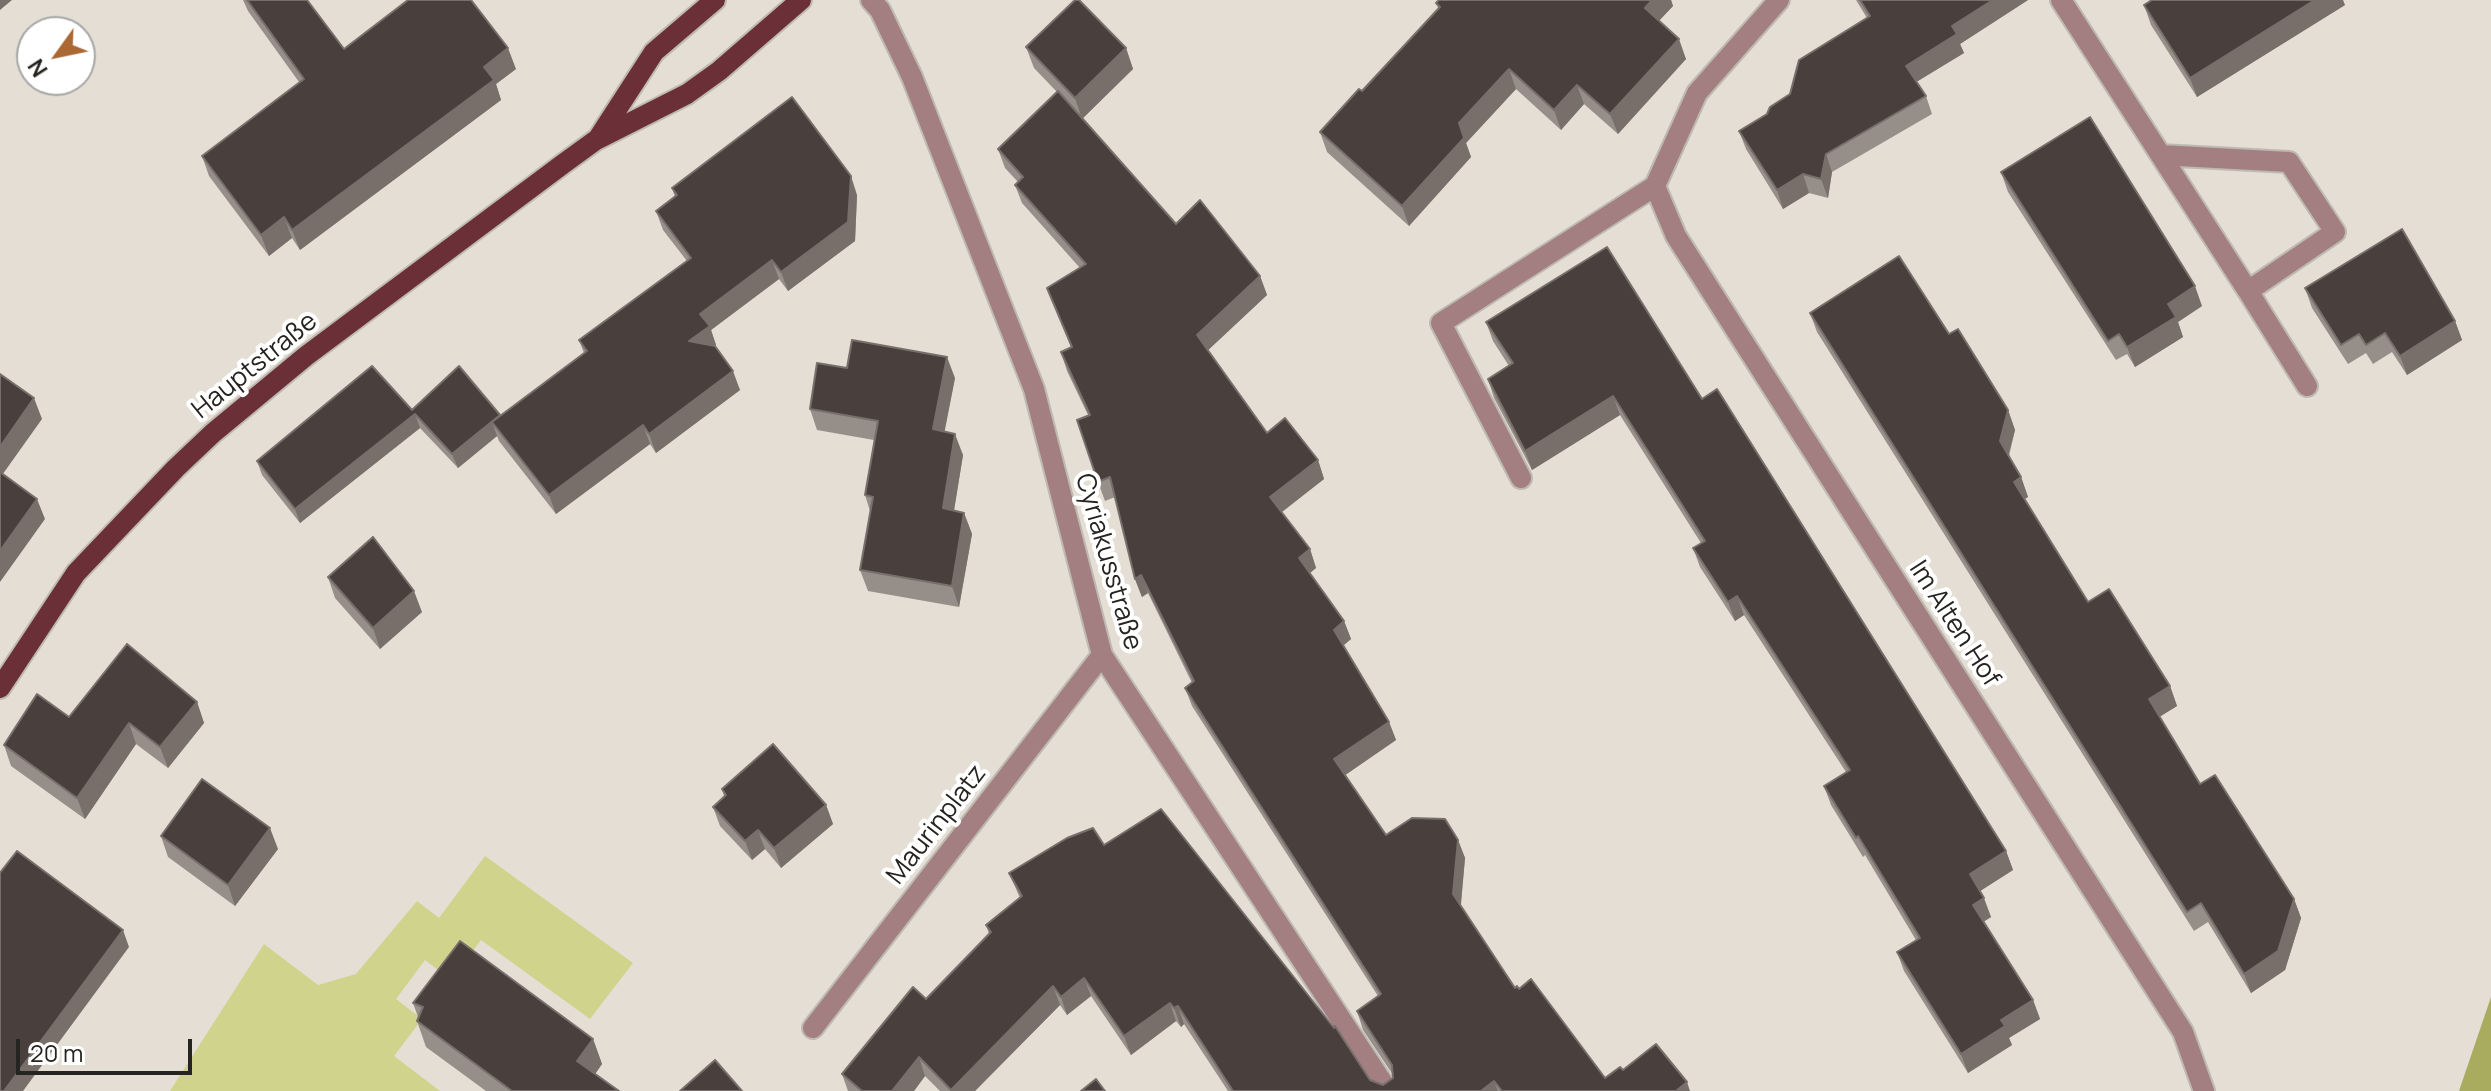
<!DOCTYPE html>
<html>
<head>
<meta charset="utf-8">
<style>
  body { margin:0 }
  #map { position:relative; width:2491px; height:1091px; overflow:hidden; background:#e4ded5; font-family:Manrope,sans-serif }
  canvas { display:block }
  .north { position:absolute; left:16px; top:16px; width:80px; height:80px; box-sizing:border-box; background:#fff; border:2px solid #a8a7a6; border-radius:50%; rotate:237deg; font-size:22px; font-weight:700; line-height:32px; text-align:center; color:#262420 }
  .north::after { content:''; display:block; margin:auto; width:28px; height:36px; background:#aa6834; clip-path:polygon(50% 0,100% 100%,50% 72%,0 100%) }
  .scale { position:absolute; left:16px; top:1039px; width:176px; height:36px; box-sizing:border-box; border:4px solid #262420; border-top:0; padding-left:10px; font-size:24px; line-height:28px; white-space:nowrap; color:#262420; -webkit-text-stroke:6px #fff; paint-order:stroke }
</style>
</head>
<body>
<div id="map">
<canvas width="2491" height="1091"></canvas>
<div class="north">N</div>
<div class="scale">20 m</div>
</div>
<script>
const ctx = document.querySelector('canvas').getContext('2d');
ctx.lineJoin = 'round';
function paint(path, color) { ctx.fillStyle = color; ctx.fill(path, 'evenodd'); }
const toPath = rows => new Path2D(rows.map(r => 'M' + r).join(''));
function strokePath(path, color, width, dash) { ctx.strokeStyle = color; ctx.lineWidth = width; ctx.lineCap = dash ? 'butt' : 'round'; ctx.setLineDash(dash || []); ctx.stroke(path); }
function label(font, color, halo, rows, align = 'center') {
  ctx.font = font + ' Manrope,sans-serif'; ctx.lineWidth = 8; ctx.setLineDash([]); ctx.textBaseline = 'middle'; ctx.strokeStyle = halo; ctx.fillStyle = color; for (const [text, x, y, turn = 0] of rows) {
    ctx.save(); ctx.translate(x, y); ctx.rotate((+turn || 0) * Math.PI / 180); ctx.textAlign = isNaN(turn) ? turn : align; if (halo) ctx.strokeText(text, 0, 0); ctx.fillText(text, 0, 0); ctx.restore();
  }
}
paint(toPath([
  [485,856,633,963,590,1019,481,940,451,980,425,960,396,999,422,1019,394,1056,440,1091,170,1091,264,944,318,985,356,974,417,901,439,918]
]), '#d0d38c');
paint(toPath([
  [2491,997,2491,1091,2459,1091]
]), '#a9ab5f');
const minor = toPath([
  [871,0,880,10,912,77,1034,389,1102,655,1388,1091],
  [1779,0,1697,93,1655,186,1676,236,2183,1032,2204,1091],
  [2061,0,2248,291,2335,232,2289,162,2161,155],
  [2248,291,2307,386],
  [1521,478,1441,323,1655,186],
  [813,1028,1102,655]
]);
const major = toPath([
  [599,137,654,52,715,0],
  [0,688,76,573,176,468,213,433,306,356,563,164,596,140,687,94,719,71,801,0]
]);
strokePath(minor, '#beb9b1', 24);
strokePath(major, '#beb9b1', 24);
strokePath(minor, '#a37f81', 20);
strokePath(major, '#6b3037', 20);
paint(toPath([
  [243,0,307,0,344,49,516,69,496,84,501,100,300,250,292,238,269,256,209,176,202,156,299,82,248,11],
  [1439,0,1671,0,1673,6,1659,21,1686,59,1618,134,1584,104,1561,130,1516,89,1466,143,1471,157,1409,226,1327,152,1320,132,1362,91,1438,8,1436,3],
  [1856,0,2028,0,1960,44,1964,53,1916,82,1926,96,1932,114,1832,172,1828,198,1809,193,1783,209,1746,149,1739,131,1767,114,1790,94,1867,18],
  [2144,5,2345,5,2197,97,2151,25],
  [1026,47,1126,48,1133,69,1082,119,1176,224,1260,276,1267,295,1208,350,1267,433,1318,460,1324,479,1281,512,1310,549,1316,568,1310,573,1344,621,1351,639,1343,646,1389,722,1396,740,1345,775,1386,835,1458,840,1465,858,1461,905,1515,988,1605,1078,1623,1070,1690,1091,1228,1091,1184,1024,1181,1027,1176,1021,1131,1055,1091,996,1067,1015,1060,1005,975,1091,940,1091,925,1076,914,1091,848,1091,842,1074,926,999,989,934,986,925,1020,898,1009,873,1104,845,1370,1080,1383,1085,1393,1078,1393,1075,1363,1030,1357,1011,1378,996,1192,706,1185,688,1192,683,1148,593,1142,597,1135,579,1115,497,1105,501,1098,482,1088,415,1067,371,1061,352,1071,347,1047,288,1080,268,1022,203,1015,185,1018,182,1005,168,998,149,1057,92,1034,68],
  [2001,172,2202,306,2178,322,2183,337,2135,367,2127,354,2116,360,2008,192],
  [672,188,857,195,855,241,788,291,779,279,711,330,716,345,715,346,740,390,656,453,650,444,556,514,499,441,497,436,458,468,420,428,300,523,262,475,257,461,412,410,500,416,584,353,579,340,687,261,663,230,656,211,675,197],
  [2305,288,2455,321,2462,340,2407,375,2392,352,2373,364,2366,353,2348,364,2312,308],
  [1810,313,1949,334,2008,410,2015,430,2009,456,2021,477,2028,497,2024,499,2088,602,2170,686,2177,706,2159,717,2200,784,2294,899,2301,918,2285,970,2251,993,2208,922,2194,931,1817,332],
  [1486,322,1702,399,2006,851,2013,870,1980,891,1991,917,1983,922,2033,1000,2040,1019,2009,1038,2012,1045,1968,1073,1904,971,1897,952,1916,940,1865,855,1863,857,1831,805,1824,786,1846,772,1744,615,1735,621,1700,567,1693,548,1701,543,1620,415,1532,470,1494,398,1488,379,1509,366,1493,341],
  [847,368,955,378,944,432,963,455,954,510,964,513,972,534,959,607,868,591,860,570,870,511,865,495,874,440,817,430,810,409],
  [328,577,422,612,380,649,335,598],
  [197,702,204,723,168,768,136,744,85,819,11,766,4,745,69,717],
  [722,789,826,805,833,824,781,868,765,849,752,860,720,826,713,807,724,796],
  [161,836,278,849,235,906,168,857],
  [413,1003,593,1039,602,1064,595,1074,619,1091,486,1091,426,1047,417,1021,418,1017]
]), '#968f89');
paint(toPath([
  [0,0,12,0,0,10],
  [1652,0,1671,0,1673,6,1652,28,1645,8],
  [1993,0,2028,0,1960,44,1964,53,1913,84,1906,66,1952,26],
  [2315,0,2343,0,2345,5,2197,97,2190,78],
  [1679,39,1686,59,1618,134,1610,114],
  [508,48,516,69,496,84,501,100,300,250,292,230,484,67],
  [1126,48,1133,69,1082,119,1075,98],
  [1509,69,1516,89,1466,143,1471,157,1409,226,1402,206,1459,123],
  [1577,85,1584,104,1561,130,1554,110],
  [1826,154,1832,172,1828,198,1821,179],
  [1803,174,1809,193,1783,209,1777,190],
  [851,176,857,195,855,241,788,291,781,272],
  [284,217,292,238,269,256,261,235],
  [772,260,779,279,711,330,716,345,696,360,689,341,700,314],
  [1260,276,1267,295,1204,354,1197,335],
  [2195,286,2202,306,2178,322,2183,337,2135,367,2127,347,2168,304],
  [2455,321,2462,340,2407,375,2400,356],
  [947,357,955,378,941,450,933,429],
  [733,371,740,390,656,453,649,434],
  [1613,396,1620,415,1532,470,1525,451],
  [34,398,42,419,0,478,0,447],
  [2008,410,2015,430,2007,460,2000,441],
  [415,414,420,428,300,523,295,509],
  [500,415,492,422,497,436,458,468,452,454],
  [643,425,650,444,556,514,549,495],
  [955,434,963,455,951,529,943,508],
  [1318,460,1324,479,1277,516,1270,497],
  [2021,477,2028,497,2021,501,2014,482],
  [37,499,45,519,0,582,0,551],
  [964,513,972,534,959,607,952,586],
  [1310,549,1316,568,1306,576,1299,558],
  [1141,575,1148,593,1142,597,1135,579],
  [414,591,422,612,380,649,373,628],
  [1737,596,1744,615,1735,621,1728,602],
  [1344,621,1351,639,1340,648,1334,630],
  [2170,686,2177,706,2156,719,2149,699],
  [197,702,204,723,168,768,160,747],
  [1389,722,1396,740,1341,778,1334,759],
  [129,723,136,744,85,819,77,798],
  [826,805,833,824,781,868,774,848],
  [270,828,278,849,235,906,228,885],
  [758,830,765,849,752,860,745,841],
  [1458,840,1465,858,1460,912,1453,894],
  [2006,851,2013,870,1977,893,1970,874],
  [1984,898,1991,917,1980,924,1973,905],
  [2294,899,2301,918,2285,970,2251,993,2244,974],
  [123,930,129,947,23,1091,4,1091],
  [1084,978,1091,996,1067,1015,1061,997],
  [1053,986,1060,1005,975,1091,951,1091],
  [2033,1000,2040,1019,2009,1038,2012,1045,1968,1073,1961,1054,2001,1020],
  [1170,1003,1176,1021,1131,1055,1124,1036],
  [1178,1006,1184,1024,1181,1027,1174,1008],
  [593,1039,602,1064,586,1087,577,1061],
  [919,1057,925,1076,914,1091,892,1091],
  [1494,1081,1498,1091,1481,1091],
  [1687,1082,1690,1091,1676,1091]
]), '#786f6b');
const building = toPath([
  [247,0,307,0,344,49,408,0,471,0,508,48,484,67,494,80,292,230,284,217,261,235,202,156,304,79,247,0],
  [1075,0,1079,0,1126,48,1075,98,1026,47,1075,0],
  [1439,0,1652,0,1645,8,1679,39,1610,114,1577,85,1554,110,1509,69,1459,123,1464,138,1402,206,1320,132,1359,89,1362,91,1440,7,1436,3,1439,0],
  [1860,0,1993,0,1952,26,1957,34,1906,66,1926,96,1826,154,1821,179,1803,174,1777,190,1739,131,1767,114,1770,107,1790,94,1799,60,1870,16,1860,0],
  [2152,0,2315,0,2190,78,2144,5,2152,0],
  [1058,91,1176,224,1200,200,1260,276,1197,335,1267,433,1285,418,1318,460,1270,497,1310,549,1299,558,1344,621,1334,630,1389,722,1334,759,1386,835,1412,818,1445,819,1458,840,1453,894,1515,988,1517,986,1519,989,1531,979,1605,1078,1620,1067,1623,1070,1656,1044,1687,1082,1676,1091,1502,1091,1494,1081,1481,1091,1233,1091,1178,1006,1174,1008,1170,1003,1124,1036,1084,978,1061,997,1053,986,951,1090,919,1057,892,1091,862,1091,842,1074,913,987,926,999,991,932,986,925,1022,896,1009,873,1067,838,1093,828,1104,845,1161,809,1334,1028,1335,1026,1370,1080,1383,1085,1393,1078,1392,1065,1357,1011,1381,994,1185,688,1194,681,1141,575,1135,579,1110,477,1098,482,1077,420,1090,415,1061,352,1072,347,1047,288,1086,264,1015,185,1023,177,998,149,1058,91],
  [792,97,851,176,848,222,781,272,772,260,700,314,710,326,689,341,715,346,733,371,649,434,643,425,549,495,492,422,587,351,579,340,691,258,656,211,677,195,672,188,792,97],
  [2090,117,2195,286,2168,304,2176,317,2127,347,2119,334,2108,341,2001,172,2090,117],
  [2402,229,2455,321,2400,356,2385,333,2366,345,2359,334,2341,345,2305,288,2402,229],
  [1607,247,1702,399,1717,389,2006,851,1970,874,1984,898,1973,905,2033,1000,2001,1020,2005,1026,1961,1054,1897,952,1920,938,1858,836,1856,838,1824,786,1850,770,1737,596,1728,602,1693,548,1705,541,1613,396,1525,451,1488,379,1513,363,1486,322,1607,247],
  [1899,256,1949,334,1958,329,2008,410,2000,441,2021,477,2014,482,2088,602,2109,589,2170,686,2149,699,2200,784,2215,775,2294,899,2278,951,2244,974,2201,903,2187,912,1810,313,1899,256],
  [852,340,947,357,933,429,955,434,943,508,964,513,952,586,860,570,873,497,865,495,878,421,810,409,817,363,847,368,852,340],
  [372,366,412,410,459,366,500,415,452,454,415,414,295,509,257,461,372,366],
  [0,374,34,398,0,447,0,374],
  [0,472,37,499,0,551,0,472],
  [373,537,414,591,373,628,328,577,373,537],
  [127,644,197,702,160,747,129,723,77,798,4,745,37,694,69,717,127,644],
  [773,744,826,805,774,848,758,830,745,841,713,807,726,795,722,789,773,744],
  [202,779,270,828,228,885,161,836,202,779],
  [17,851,123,930,4,1091,0,1091,0,873,17,851],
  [460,941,593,1039,577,1061,619,1091,512,1091,417,1021,423,1007,413,1003,460,941],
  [715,1060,742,1091,680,1091,715,1060],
  [1096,1079,1105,1091,1081,1091,1096,1079]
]);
paint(building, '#49403d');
strokePath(building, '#786f6b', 2);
label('26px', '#262420', '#fff', [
  ["Hauptstraße",255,366,-39],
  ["Cyriakusstraße",1108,562,74],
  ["Im Alten Hof",1954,624,57],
  ["Maurinplatz",937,825,-52]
]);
</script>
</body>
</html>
